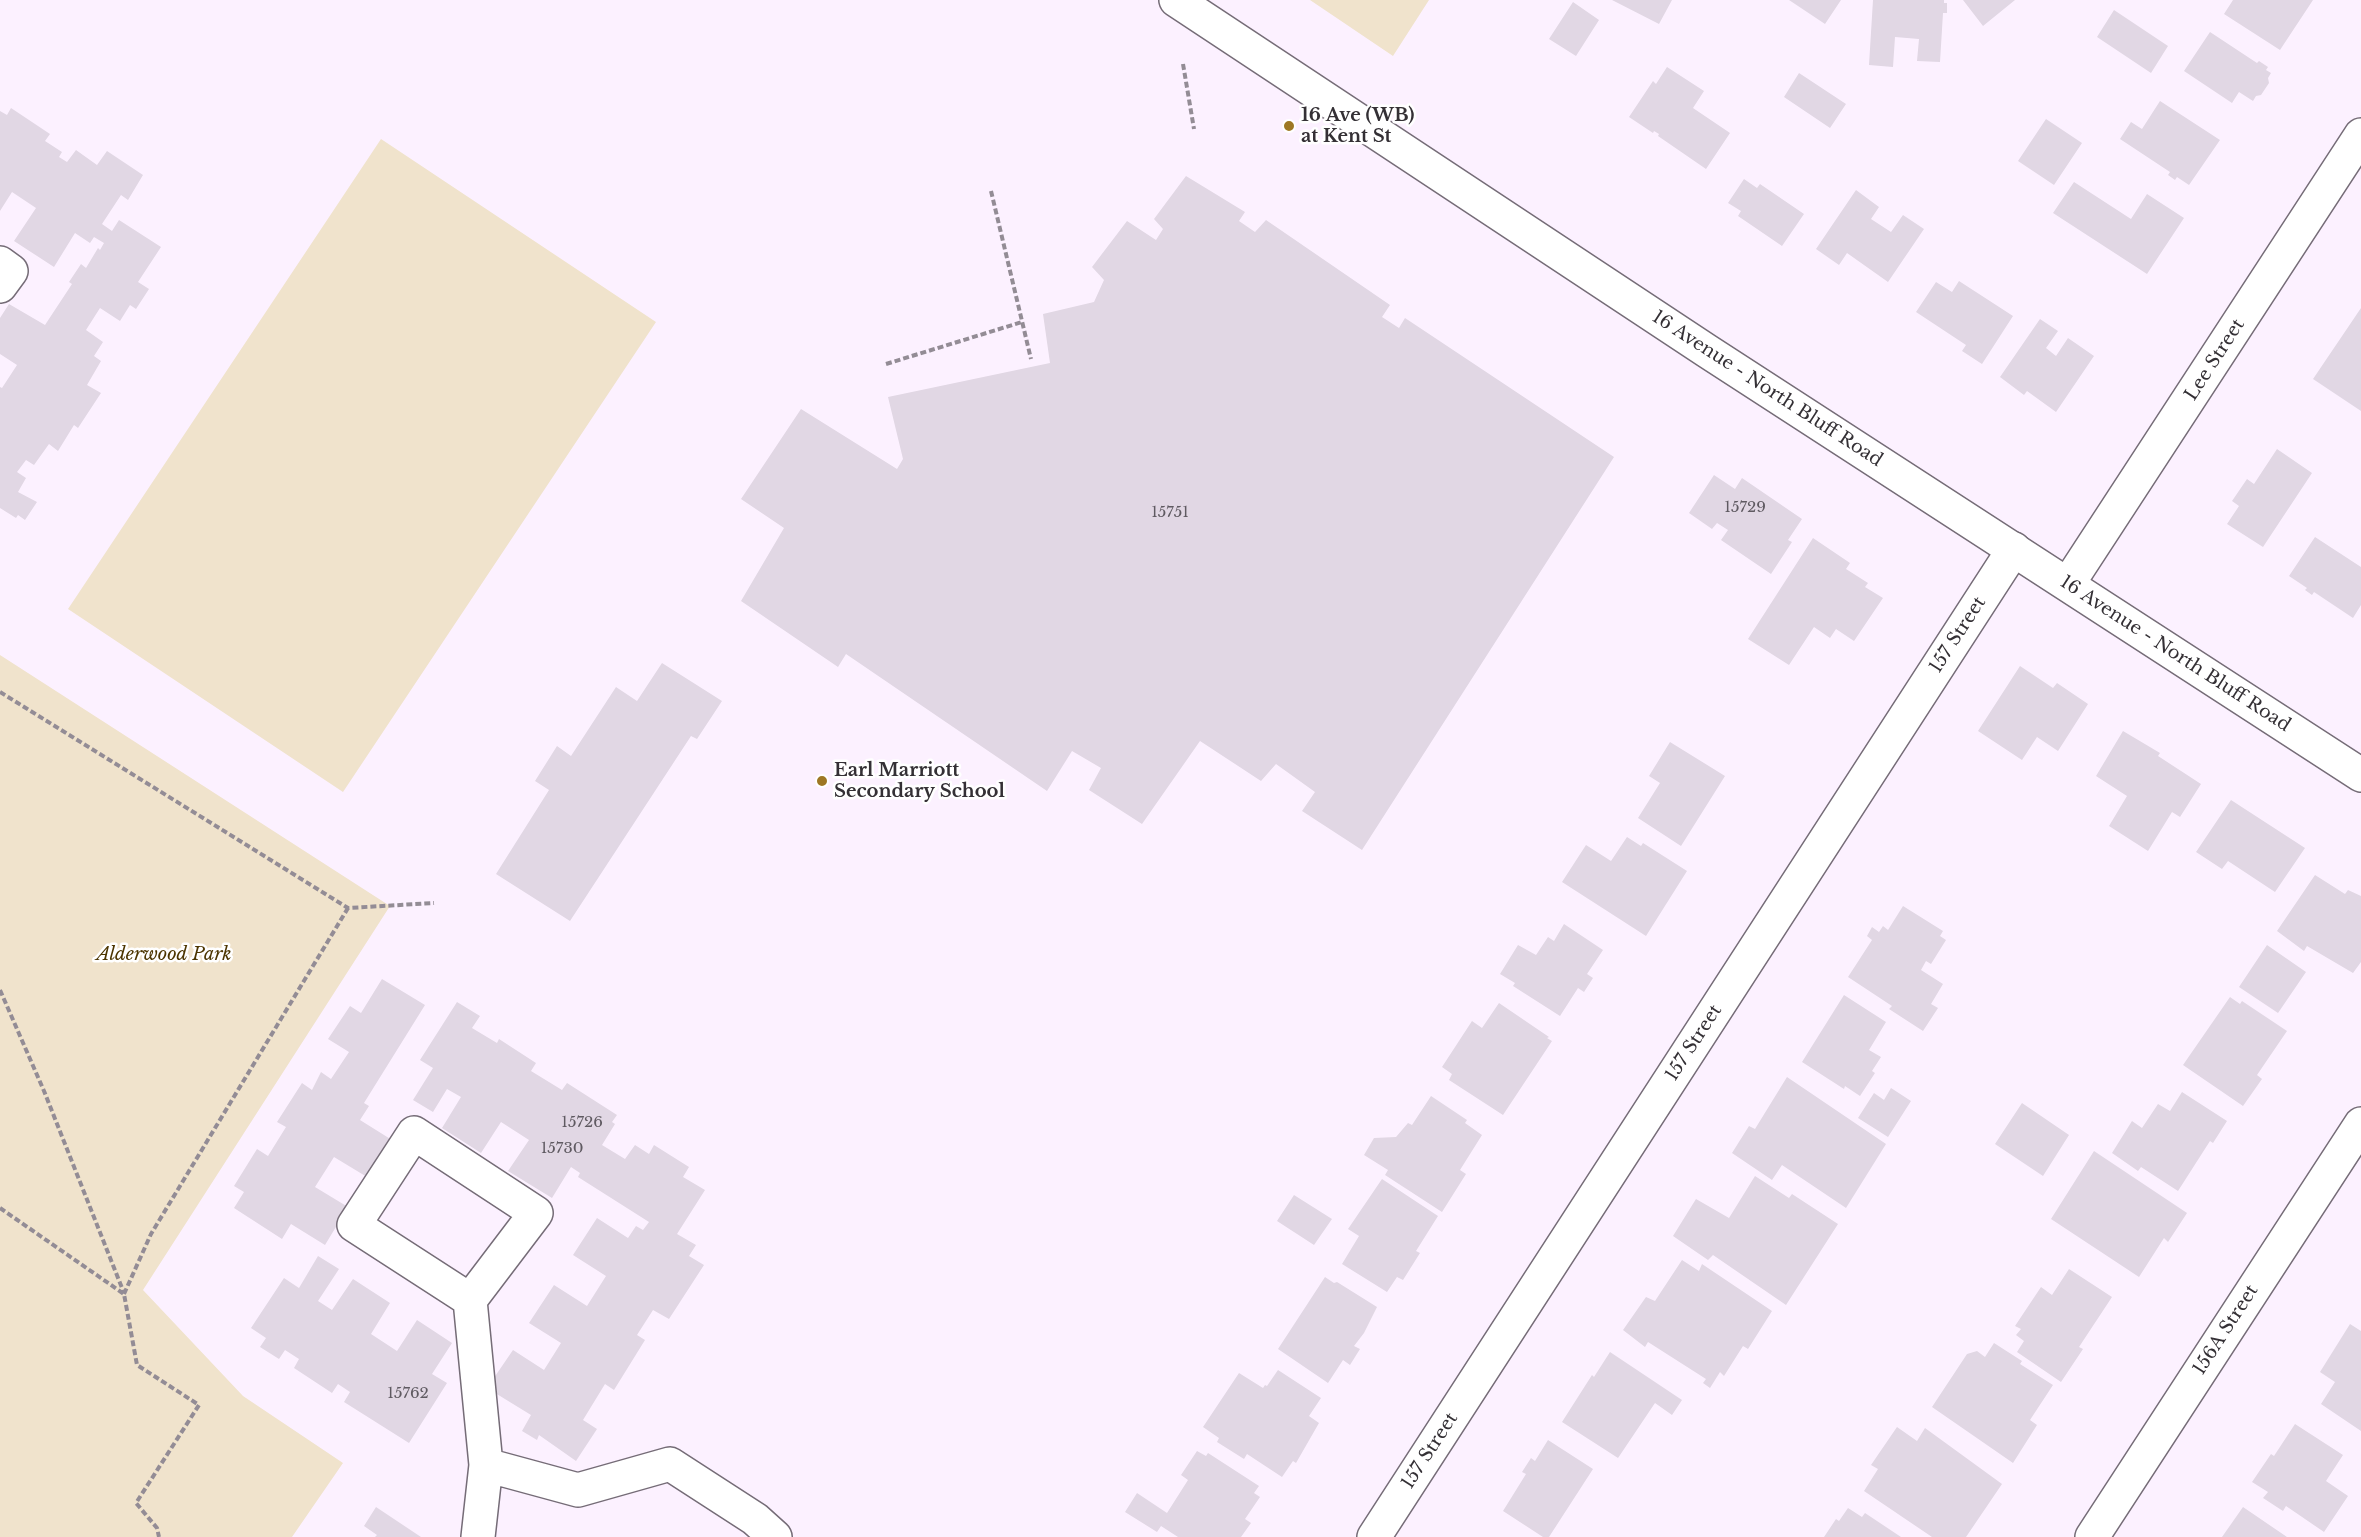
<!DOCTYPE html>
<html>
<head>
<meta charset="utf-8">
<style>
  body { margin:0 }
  canvas { display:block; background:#fcf1ff }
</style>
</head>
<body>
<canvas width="2361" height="1537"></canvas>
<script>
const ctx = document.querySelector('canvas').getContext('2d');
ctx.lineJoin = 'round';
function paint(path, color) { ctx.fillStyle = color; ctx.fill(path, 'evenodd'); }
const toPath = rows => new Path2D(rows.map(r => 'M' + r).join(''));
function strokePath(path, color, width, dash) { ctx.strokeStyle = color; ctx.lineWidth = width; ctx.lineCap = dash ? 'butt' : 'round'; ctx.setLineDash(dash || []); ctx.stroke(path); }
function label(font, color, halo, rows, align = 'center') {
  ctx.font = font + ' "Libre Baskerville",serif'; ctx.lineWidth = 5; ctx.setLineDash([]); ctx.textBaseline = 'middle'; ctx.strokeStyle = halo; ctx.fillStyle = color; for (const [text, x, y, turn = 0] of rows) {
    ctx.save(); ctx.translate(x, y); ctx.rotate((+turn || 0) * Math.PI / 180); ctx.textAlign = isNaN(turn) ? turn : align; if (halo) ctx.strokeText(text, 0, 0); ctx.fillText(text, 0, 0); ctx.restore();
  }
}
paint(toPath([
  [1310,0,1429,0,1393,56],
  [381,139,656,322,343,792,68,609],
  [0,655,390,906,143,1290,243,1396,343,1463,292,1537,0,1537]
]), '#f0e3cc');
paint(toPath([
  [1612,0,1672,0,1659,24],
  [1789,0,1841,0,1825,24],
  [1873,0,1944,0,1944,3,1947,3,1947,13,1943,13,1940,62,1917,61,1919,39,1895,37,1893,67,1869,65],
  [1963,0,2015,0,1983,26],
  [2233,0,2313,0,2280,50,2224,14],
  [1573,2,1599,20,1576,56,1549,39],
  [2114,10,2168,46,2151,73,2097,37],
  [2210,32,2257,63,2259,61,2268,67,2266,70,2271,73,2268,78,2269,83,2261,95,2256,96,2253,101,2239,92,2232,103,2184,71],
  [1667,67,1704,91,1693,108,1730,133,1706,169,1658,136,1659,134,1654,131,1653,133,1629,117,1653,81,1656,84],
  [1799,73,1846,104,1830,128,1784,97],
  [2160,101,2220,140,2189,185,2177,177,2175,180,2168,175,2170,172,2120,139,2131,122,2142,129],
  [11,108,50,134,45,141,62,152,59,157,67,162,76,150,97,165,107,151,143,175,128,200,121,195,102,224,112,231,119,220,161,247,138,282,149,289,136,309,130,305,120,321,100,308,86,330,103,342,94,356,101,361,87,385,101,393,78,428,74,425,58,451,49,444,34,465,26,460,17,472,26,478,18,492,37,502,25,520,18,515,16,518,0,508,0,387,2,388,17,365,0,354,0,318,9,304,45,325,72,284,69,282,81,264,86,268,98,248,100,250,104,243,94,237,90,243,75,233,54,267,14,241,36,208,12,192,0,211,0,111,7,115],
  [2046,119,2082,143,2054,185,2018,161],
  [1186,176,1245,212,1239,221,1255,232,1266,220,1390,305,1382,317,1399,328,1405,318,1614,457,1362,850,1302,811,1315,792,1276,764,1261,781,1200,741,1142,824,1089,790,1101,768,1072,751,1047,791,846,654,838,667,741,601,784,528,741,499,801,409,897,469,903,459,888,397,1050,363,1043,314,1094,302,1104,280,1092,267,1127,221,1156,240,1163,229,1154,219],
  [1744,179,1757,188,1760,184,1804,214,1782,246,1738,216,1741,211,1728,203],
  [2074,182,2131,219,2147,194,2184,218,2147,274,2053,213],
  [1856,190,1879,207,1871,219,1891,232,1903,215,1924,229,1888,282,1847,253,1839,265,1816,249],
  [1959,281,2013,316,1982,364,1962,351,1966,345,1916,312,1936,282,1952,292],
  [2361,308,2361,411,2313,379],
  [2040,319,2058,331,2046,348,2056,356,2068,338,2094,356,2056,412,2027,391,2024,395,2000,377],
  [2277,449,2312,473,2263,547,2227,524,2239,506,2232,501,2247,479,2254,484],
  [1714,475,1735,489,1742,478,1802,519,1788,540,1792,542,1771,574,1721,540,1728,530,1717,523,1712,529,1689,513],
  [2315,537,2361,567,2361,605,2353,618,2314,592,2312,595,2305,590,2307,588,2289,576],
  [1813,538,1850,563,1846,569,1868,583,1865,587,1883,598,1854,641,1836,629,1830,638,1814,627,1789,665,1748,639],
  [662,663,722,701,697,739,691,736,570,921,496,874,549,790,535,781,557,746,571,756,616,687,637,701],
  [2020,666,2053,688,2057,683,2088,704,2058,751,2037,737,2022,760,1978,731],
  [2123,731,2160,753,2158,756,2201,784,2180,817,2172,812,2148,851,2109,826,2127,796,2096,776],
  [1670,742,1725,776,1681,846,1638,818,1660,783,1649,776],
  [2231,800,2305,848,2275,892,2228,861,2222,869,2196,852],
  [1627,837,1641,846,1643,843,1687,871,1646,936,1562,882,1586,845,1611,861],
  [2315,875,2345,894,2348,890,2361,896,2361,962,2353,973,2307,946,2304,951,2277,931],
  [1903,906,1943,931,1940,936,1946,940,1931,964,1926,961,1921,970,1943,984,1931,1004,1938,1008,1923,1031,1889,1009,1892,1006,1848,977,1872,940,1867,936,1872,927,1879,932,1883,926,1888,930],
  [1564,924,1603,950,1587,974,1593,978,1584,992,1578,988,1560,1016,1513,986,1515,983,1500,974,1518,945,1536,955,1548,937,1554,941],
  [2267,945,2306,972,2278,1013,2239,987],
  [382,979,425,1005,364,1103,369,1106,360,1120,392,1140,367,1177,334,1157,315,1187,348,1207,325,1245,291,1224,282,1239,234,1208,244,1192,234,1186,257,1149,268,1156,286,1127,277,1122,302,1083,312,1090,321,1072,331,1079,349,1052,328,1039,350,1006,361,1013],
  [1844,995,1886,1022,1869,1050,1881,1057,1872,1071,1875,1073,1860,1096,1845,1086,1844,1089,1802,1062],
  [2230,997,2240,1004,2242,1001,2287,1031,2257,1075,2262,1079,2243,1106,2183,1065],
  [457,1002,480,1016,472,1028,497,1043,499,1039,536,1063,531,1071,562,1090,567,1083,617,1115,612,1122,615,1124,602,1145,625,1159,635,1145,649,1154,654,1145,689,1167,683,1177,705,1190,677,1234,696,1245,689,1256,704,1265,669,1319,653,1310,637,1335,645,1340,614,1390,605,1384,583,1420,597,1429,576,1461,539,1435,537,1440,522,1431,531,1415,487,1388,513,1350,544,1370,561,1343,529,1323,554,1285,587,1306,606,1276,573,1255,597,1218,628,1238,636,1226,643,1230,649,1222,578,1177,580,1173,571,1167,552,1198,508,1171,529,1140,501,1122,481,1153,442,1128,461,1097,447,1089,433,1112,413,1100,433,1068,420,1060],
  [1499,1003,1549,1037,1547,1038,1552,1041,1503,1115,1449,1080,1452,1074,1442,1067,1472,1021,1482,1028],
  [1787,1077,1886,1144,1846,1208,1782,1165,1772,1180,1732,1153,1749,1126,1755,1129],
  [1891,1088,1911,1101,1888,1137,1858,1118,1874,1093,1884,1100],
  [2182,1092,2227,1121,2213,1143,2210,1141,2178,1191,2141,1167,2138,1171,2112,1153,2132,1121,2142,1128,2158,1104,2170,1111],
  [1431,1096,1467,1120,1465,1123,1482,1135,1460,1170,1466,1174,1442,1212,1385,1175,1388,1170,1364,1155,1374,1138,1396,1137,1408,1123,1412,1125],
  [2022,1103,2069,1135,2043,1176,1995,1144],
  [2094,1151,2187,1213,2168,1242,2164,1238,2139,1277,2051,1219],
  [1755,1176,1789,1198,1792,1194,1838,1224,1786,1305,1713,1255,1708,1260,1673,1236,1696,1199,1729,1218],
  [1382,1179,1438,1216,1416,1251,1420,1253,1403,1280,1397,1277,1387,1292,1342,1264,1359,1236,1348,1229],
  [1294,1195,1332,1219,1314,1245,1277,1221],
  [318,1256,339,1269,318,1301,332,1310,353,1279,390,1303,371,1334,397,1351,417,1320,452,1343,432,1374,447,1383,409,1443,344,1402,350,1392,338,1384,332,1393,294,1368,299,1359,285,1350,279,1359,260,1347,266,1338,251,1328,284,1278,299,1288],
  [1682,1260,1699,1271,1702,1264,1772,1311,1748,1349,1743,1346,1724,1376,1720,1372,1710,1388,1703,1383,1706,1379,1648,1342,1645,1347,1623,1330,1646,1297,1655,1301],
  [2069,1269,2112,1297,2079,1347,2083,1349,2061,1382,2017,1352,2024,1341,2016,1335,2021,1329,2015,1326,2041,1287,2052,1295],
  [1325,1277,1334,1283,1337,1282,1377,1307,1364,1333,1354,1346,1360,1349,1350,1365,1343,1360,1328,1383,1278,1349],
  [2350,1324,2361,1331,2361,1431,2321,1404,2335,1382,2320,1372],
  [1994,1343,2022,1361,2020,1364,2053,1385,2030,1420,2037,1425,2013,1463,1932,1407,1967,1354,1977,1351,1985,1357],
  [1610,1352,1682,1400,1672,1415,1655,1403,1618,1458,1562,1422,1592,1375,1594,1377],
  [1278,1370,1321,1398,1309,1416,1319,1423,1296,1463,1293,1461,1282,1477,1247,1454,1244,1459,1217,1442,1219,1438,1203,1427,1239,1373,1263,1388,1265,1385,1267,1386],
  [2295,1424,2343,1455,2326,1481,2348,1496,2324,1532,2286,1506,2283,1511,2263,1498,2268,1492,2252,1482,2271,1454,2274,1456],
  [1897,1427,1917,1441,1925,1428,2002,1484,1966,1537,1932,1537,1864,1491,1878,1469,1871,1465],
  [1548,1440,1593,1469,1549,1537,1543,1537,1503,1511,1526,1474,1522,1472,1531,1458,1535,1461],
  [1197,1451,1206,1456,1208,1453,1259,1486,1254,1493,1260,1497,1245,1519,1251,1523,1241,1537,1178,1537,1161,1526,1157,1532,1125,1512,1137,1493,1167,1513,1188,1480,1181,1475],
  [376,1507,421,1537,375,1537,377,1535,364,1526],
  [2243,1507,2287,1537,2222,1537],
  [1848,1508,1862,1517,1865,1513,1901,1537,1824,1537,1836,1519,1839,1521]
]), '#e1d7e4');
const minor = toPath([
  [0,263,11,271,0,286],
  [2068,584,2361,135],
  [470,1300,354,1225,414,1133,536,1213,470,1300,486,1465,478,1537],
  [486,1465,578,1490,670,1464,755,1519,775,1537],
  [1374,1537,2014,549],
  [2092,1537,2361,1124]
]);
const major = toPath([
  [1176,0,1707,351,2361,775]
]);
strokePath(minor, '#756c77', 36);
strokePath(major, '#756c77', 36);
strokePath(toPath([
  [1183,64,1194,129],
  [991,191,1031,359],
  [886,364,1022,322],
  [0,692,348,908,434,903],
  [0,990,44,1091,124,1293],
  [0,1208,124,1294,137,1365,199,1405,136,1503,157,1528,159,1537],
  [124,1294,151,1234,348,908]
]), '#938c95', 4, [6, 3]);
strokePath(minor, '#fff', 33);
strokePath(major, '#fff', 33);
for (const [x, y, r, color] of [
  [1289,126,6,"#9e7724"],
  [822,781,6,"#9e7724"]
]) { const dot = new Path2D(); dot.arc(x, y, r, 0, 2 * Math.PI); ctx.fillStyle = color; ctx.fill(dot); strokePath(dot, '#fff', 2); }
label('15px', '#5f5a61', null, [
  ["15729",1745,508],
  ["15751",1170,513],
  ["15726",582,1123],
  ["15730",562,1149],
  ["15762",408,1394]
]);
label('bold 18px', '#343035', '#fff', [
  ["16 Ave (WB)",1301,116],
  ["at Kent St",1301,137],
  ["Earl Marriott",834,771],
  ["Secondary School",834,792]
], 'left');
label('18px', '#343035', '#fff', [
  ["Lee Street",2215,360,-57],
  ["16 Avenue - North Bluff Road",1767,389,33],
  ["157 Street",1958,635,-57],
  ["16 Avenue - North Bluff Road",2175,654,33],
  ["157 Street",1694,1043,-57],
  ["156A Street",2226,1330,-57],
  ["157 Street",1430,1451,-57]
]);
label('italic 18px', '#4c3500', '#fff', [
  ["Alderwood Park",164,955]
]);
</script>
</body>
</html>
